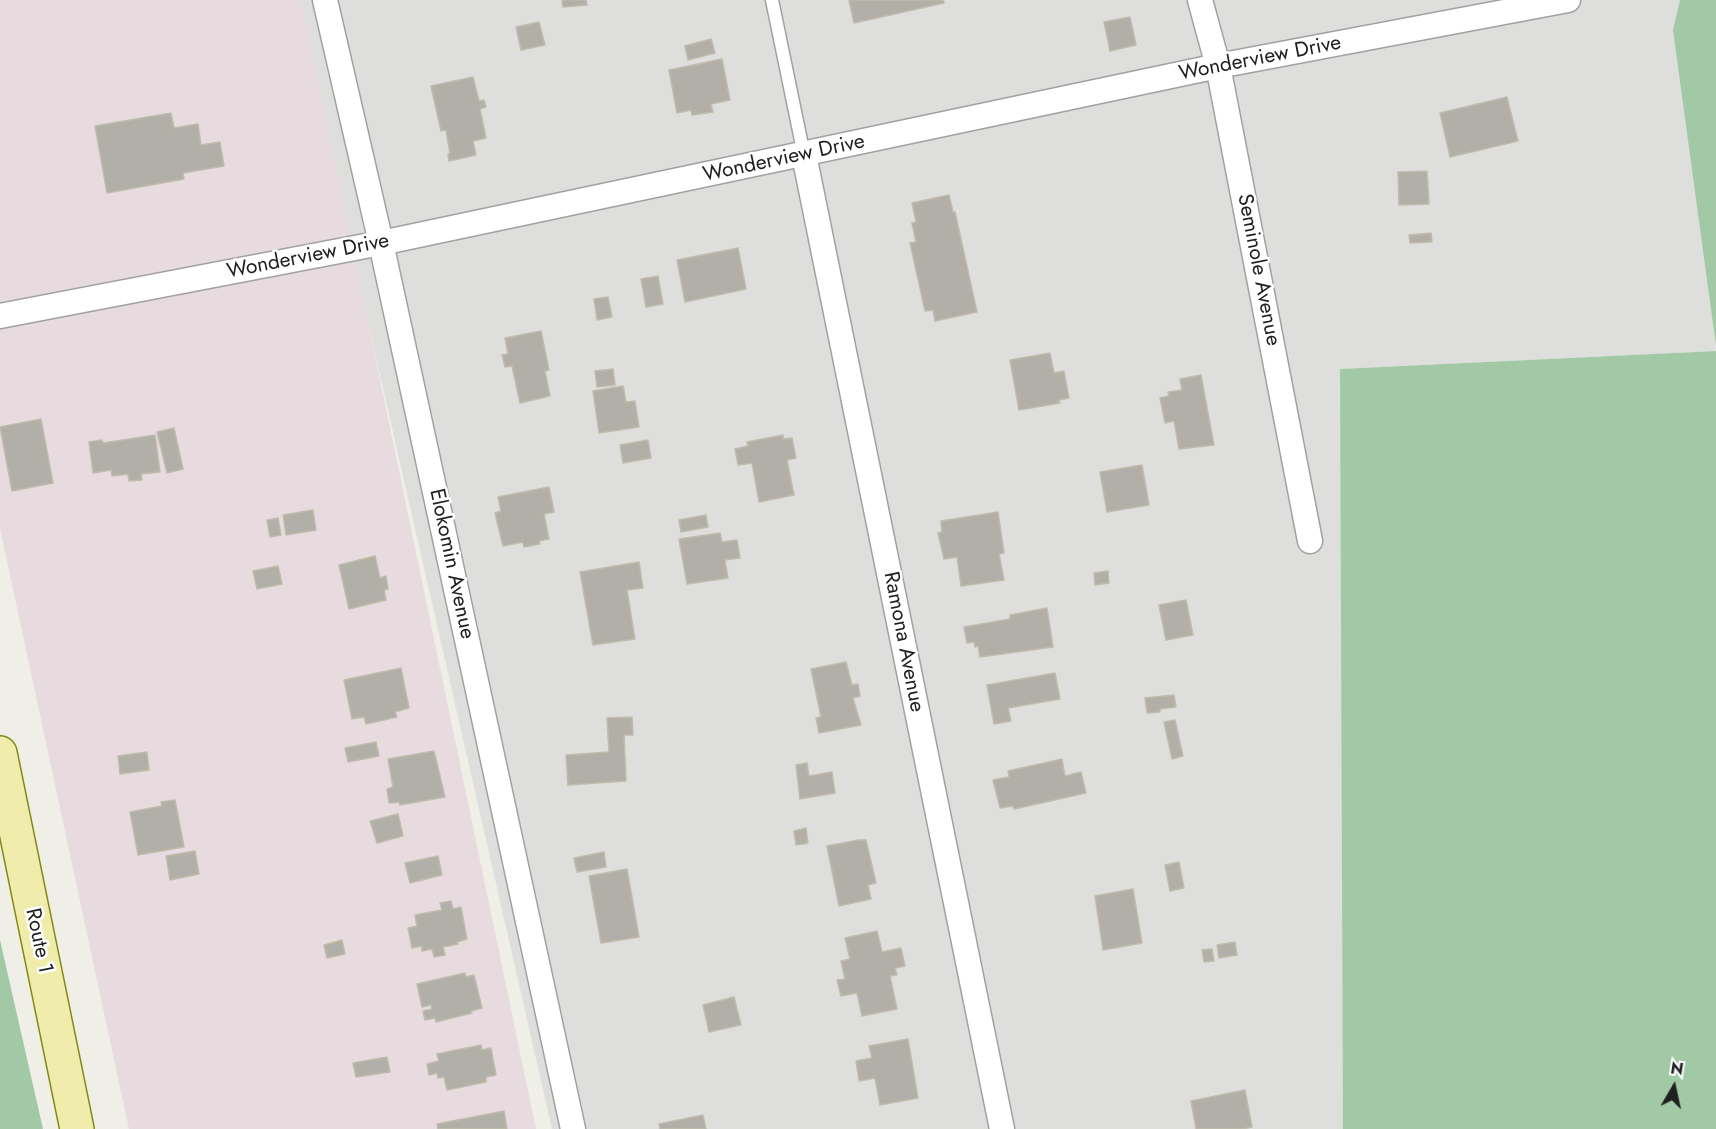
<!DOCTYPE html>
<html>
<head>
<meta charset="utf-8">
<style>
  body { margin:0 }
  #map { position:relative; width:1716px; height:1129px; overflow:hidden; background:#efefe8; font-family:Jost,sans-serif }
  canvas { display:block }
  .north { position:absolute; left:1644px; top:1057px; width:60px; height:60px; -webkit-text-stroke:4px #fff; paint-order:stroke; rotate:9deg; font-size:16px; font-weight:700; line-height:24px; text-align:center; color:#202020 }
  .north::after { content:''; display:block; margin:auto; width:21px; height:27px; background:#202020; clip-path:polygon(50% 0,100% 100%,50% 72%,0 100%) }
</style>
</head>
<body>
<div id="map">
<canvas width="1716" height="1129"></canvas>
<div class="north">N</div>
</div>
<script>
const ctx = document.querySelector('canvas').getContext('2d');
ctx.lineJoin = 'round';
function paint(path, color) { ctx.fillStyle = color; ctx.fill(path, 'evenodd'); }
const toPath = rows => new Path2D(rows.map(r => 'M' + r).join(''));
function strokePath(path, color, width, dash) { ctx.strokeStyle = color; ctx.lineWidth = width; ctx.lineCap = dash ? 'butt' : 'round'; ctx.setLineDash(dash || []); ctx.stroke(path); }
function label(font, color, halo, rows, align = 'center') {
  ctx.font = font + ' Jost,sans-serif'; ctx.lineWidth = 5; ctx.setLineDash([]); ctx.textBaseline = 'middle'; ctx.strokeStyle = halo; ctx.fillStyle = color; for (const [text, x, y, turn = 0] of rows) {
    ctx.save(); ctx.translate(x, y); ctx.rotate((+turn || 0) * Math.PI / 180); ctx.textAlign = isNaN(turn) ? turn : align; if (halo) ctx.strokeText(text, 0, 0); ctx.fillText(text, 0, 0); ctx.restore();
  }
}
paint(toPath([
  [299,0,1680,0,1677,14,1716,351,1340,369,1350,1129,552,1129,341,204]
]), '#dededd');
paint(toPath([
  [0,0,301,0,536,1129,129,1129,0,529]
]), '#e8dbe0');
paint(toPath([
  [1680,0,1716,0,1716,346,1673,30],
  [1716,351,1716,1129,1343,1129,1340,369],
  [0,940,43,1129,0,1129]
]), '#a2c9a6');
const building = toPath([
  [562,0,586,0,587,5,563,7,562,0],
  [849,0,943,0,944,3,854,23,849,0],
  [1130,17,1136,45,1110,51,1104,22,1130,17],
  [539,22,545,45,521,50,516,27,539,22],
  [711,39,715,53,688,60,685,46,711,39],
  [722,59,730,100,711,104,713,112,692,115,691,110,677,113,669,70,722,59],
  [473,77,479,101,484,100,486,107,480,109,486,138,473,141,476,155,449,161,448,154,450,154,446,130,441,131,431,86,473,77],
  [1507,97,1518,141,1450,157,1440,113,1507,97],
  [171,113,174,128,198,124,201,145,220,142,224,166,183,173,184,179,107,193,95,126,171,113],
  [1427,171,1429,204,1399,205,1398,172,1427,171],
  [949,195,953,212,955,212,977,312,935,321,933,310,925,311,910,243,916,242,912,223,916,222,912,203,949,195],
  [1431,233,1432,242,1410,243,1409,235,1431,233],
  [738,248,746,289,685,302,677,260,738,248],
  [658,276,663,304,646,307,641,279,658,276],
  [608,297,612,317,597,320,594,299,608,297],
  [541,331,549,370,545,371,550,396,520,403,512,366,505,367,502,355,508,354,505,338,541,331],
  [1050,353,1054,373,1064,371,1069,398,1059,400,1060,403,1019,410,1010,360,1050,353],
  [613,369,615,385,597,387,595,371,613,369],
  [1201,375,1214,445,1179,449,1174,421,1165,423,1160,398,1169,396,1168,392,1182,390,1180,379,1201,375],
  [623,386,626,402,635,401,639,427,599,433,593,391,623,386],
  [41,419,53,483,12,491,0,427,41,419],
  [174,428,183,469,167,473,157,432,174,428],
  [155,435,160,472,141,474,142,480,129,481,128,474,112,476,111,470,93,473,89,442,102,440,103,443,155,435],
  [783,435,783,439,792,438,796,458,787,460,794,495,759,502,752,463,738,465,735,449,748,446,747,442,783,435],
  [648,440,651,458,623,463,620,445,648,440],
  [1142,465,1149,505,1107,512,1100,472,1142,465],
  [549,487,554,512,544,514,549,539,539,541,540,544,524,547,523,542,503,546,495,513,501,511,498,497,549,487],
  [313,510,316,530,286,535,283,515,313,510],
  [998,512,1004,553,999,554,1004,580,961,586,957,557,944,559,938,533,942,532,941,521,998,512],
  [706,515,708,527,681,532,679,520,706,515],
  [278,518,281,535,270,537,267,520,278,518],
  [720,533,722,542,737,540,740,558,725,560,728,578,687,584,679,539,720,533],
  [375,556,380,578,386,576,388,589,384,590,386,600,349,609,339,565,375,556],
  [639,562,643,588,627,590,635,639,593,645,580,572,639,562],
  [278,566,282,584,257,589,253,571,278,566],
  [1108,571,1109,583,1095,585,1094,573,1108,571],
  [1186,600,1193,635,1166,640,1159,605,1186,600],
  [1047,608,1053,647,980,657,978,646,975,647,974,642,967,643,964,627,1010,619,1010,615,1047,608],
  [846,662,852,685,858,684,860,696,853,698,861,725,819,733,816,718,821,717,811,669,846,662],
  [401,668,409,708,395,712,397,717,366,724,364,717,352,719,344,680,401,668],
  [1055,673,1060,699,1008,708,1011,721,994,724,987,685,1055,673],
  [1174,695,1176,707,1160,709,1160,712,1147,713,1145,698,1174,695],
  [632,717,633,735,624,735,626,781,568,785,566,755,609,752,607,718,632,717],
  [1175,720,1183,756,1172,759,1164,722,1175,720],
  [376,742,379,756,348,762,345,748,376,742],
  [434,751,445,797,400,805,399,802,389,803,387,789,393,787,388,759,434,751],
  [147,752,149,770,120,774,118,756,147,752],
  [1062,759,1065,776,1081,772,1086,793,1014,809,1013,806,1000,808,993,780,1009,777,1008,771,1062,759],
  [807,763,809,776,832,772,835,793,800,799,796,765,807,763],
  [175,800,184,847,138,855,130,812,162,806,161,802,175,800],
  [398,814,403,836,377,843,370,821,398,814],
  [806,828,808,843,796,845,794,831,806,828],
  [859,840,866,840,876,883,868,885,871,899,839,906,827,846,859,840],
  [195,851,199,874,170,880,166,856,195,851],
  [604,852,606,867,577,872,574,858,604,852],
  [438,856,442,875,410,883,405,863,438,856],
  [1179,862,1184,888,1170,891,1165,865,1179,862],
  [627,869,639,937,601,943,589,876,627,869],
  [1133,889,1142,943,1103,950,1095,896,1133,889],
  [451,901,453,909,461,907,467,939,457,942,458,944,443,947,445,955,434,957,432,949,422,951,422,946,412,948,408,928,417,926,415,915,442,910,440,903,451,901],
  [877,931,882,952,901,948,905,966,895,968,897,975,890,976,897,1009,862,1016,857,993,841,996,837,980,845,979,841,961,850,959,845,938,877,931],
  [342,940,345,954,327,958,324,945,342,940],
  [1235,942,1237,955,1219,958,1217,945,1235,942],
  [1212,949,1214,961,1204,962,1202,950,1212,949],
  [465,973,466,977,474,975,482,1008,471,1011,472,1013,436,1022,435,1018,425,1020,423,1011,432,1009,431,1005,422,1007,417,984,465,973],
  [734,997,741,1025,709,1032,703,1005,734,997],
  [908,1039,918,1098,880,1105,875,1078,859,1081,856,1061,872,1058,869,1046,908,1039],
  [481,1045,482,1050,491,1048,496,1075,486,1077,486,1082,447,1090,444,1077,438,1078,437,1073,429,1075,427,1064,439,1061,437,1054,481,1045],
  [387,1057,390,1072,356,1077,353,1063,387,1057],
  [1245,1090,1252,1127,1242,1129,1196,1129,1191,1101,1245,1090],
  [504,1111,507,1129,438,1129,437,1124,504,1111],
  [703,1115,706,1129,660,1129,659,1124,703,1115]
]);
paint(building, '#b1afa7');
strokePath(building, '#bfbcac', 1.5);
const lane = toPath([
  [772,0,804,155]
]);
const street = toPath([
  [325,0,381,243,573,1129],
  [1200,0,1218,66,1310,541],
  [804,155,1002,1129],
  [0,316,381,243,1218,66,1568,0]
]);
const primary = toPath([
  [0,753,77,1129]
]);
strokePath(lane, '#a1a1a1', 15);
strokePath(street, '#a1a1a1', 27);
strokePath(primary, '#828913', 36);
strokePath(lane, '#fff', 12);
strokePath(street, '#fff', 24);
strokePath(primary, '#f0edac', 33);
label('21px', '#202020', '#fff', [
  ["Wonderview Drive",1260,59,-11],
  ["Wonderview Drive",784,159,-12],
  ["Wonderview Drive",308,257,-11],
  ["Seminole Avenue",1258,270,79],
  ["Elokomin Avenue",451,564,78],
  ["Ramona Avenue",903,642,79],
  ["Route 1",38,941,78]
]);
</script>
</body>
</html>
